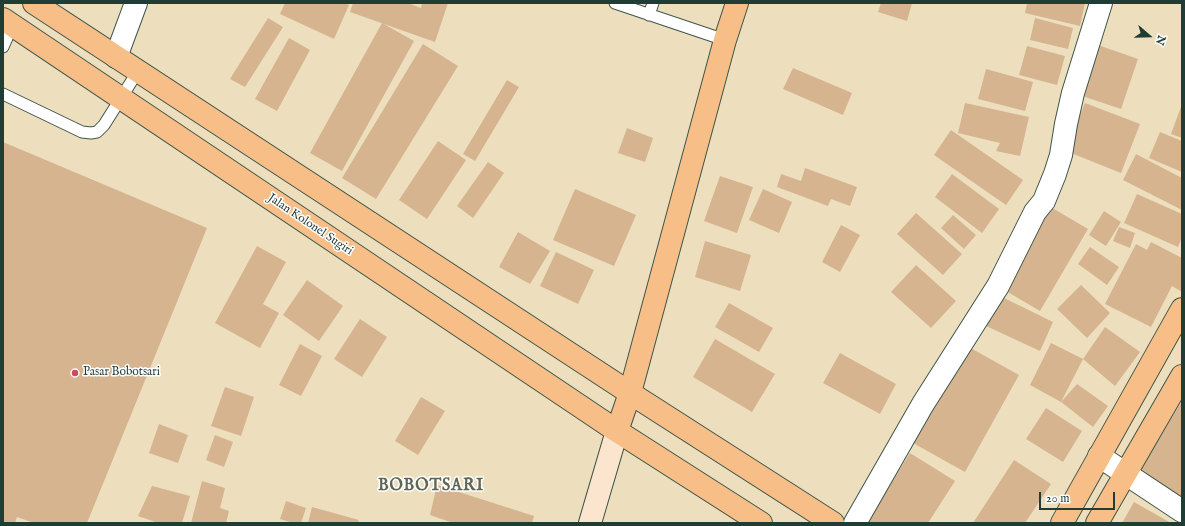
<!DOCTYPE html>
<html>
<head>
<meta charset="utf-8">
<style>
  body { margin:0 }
  #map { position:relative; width:1185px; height:526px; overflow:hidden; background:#eddfbe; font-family:"IM FELL English",serif }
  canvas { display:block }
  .frame { position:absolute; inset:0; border:4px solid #1f3d34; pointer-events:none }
  .north { position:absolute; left:1129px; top:16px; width:40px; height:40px; -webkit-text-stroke:3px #fff; paint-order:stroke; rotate:110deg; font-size:11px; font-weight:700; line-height:16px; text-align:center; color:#1f3d34 }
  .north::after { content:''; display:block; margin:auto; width:14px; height:18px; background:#1f3d34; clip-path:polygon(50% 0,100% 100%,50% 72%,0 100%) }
  .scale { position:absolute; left:1039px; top:492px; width:76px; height:18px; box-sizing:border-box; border:2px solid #1f3d34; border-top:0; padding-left:5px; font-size:12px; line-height:14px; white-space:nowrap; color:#1f3d34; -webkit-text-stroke:3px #fff; paint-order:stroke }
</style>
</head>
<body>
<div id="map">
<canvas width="1185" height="526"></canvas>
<div class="frame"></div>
<div class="north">N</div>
<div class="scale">20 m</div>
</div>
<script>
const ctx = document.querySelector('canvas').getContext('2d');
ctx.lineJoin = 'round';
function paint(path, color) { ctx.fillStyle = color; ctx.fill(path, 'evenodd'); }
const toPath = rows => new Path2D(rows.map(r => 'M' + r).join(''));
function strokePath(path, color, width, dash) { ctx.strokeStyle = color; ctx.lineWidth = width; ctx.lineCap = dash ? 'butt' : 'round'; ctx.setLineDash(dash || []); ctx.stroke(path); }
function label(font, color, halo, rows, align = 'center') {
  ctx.font = font + ' "IM FELL English",serif'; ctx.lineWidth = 3; ctx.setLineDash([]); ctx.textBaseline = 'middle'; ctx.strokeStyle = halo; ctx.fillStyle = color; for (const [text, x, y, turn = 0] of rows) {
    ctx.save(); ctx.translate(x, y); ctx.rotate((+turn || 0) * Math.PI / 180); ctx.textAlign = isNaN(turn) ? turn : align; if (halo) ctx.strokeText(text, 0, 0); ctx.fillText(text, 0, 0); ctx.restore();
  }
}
paint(toPath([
  [285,3,346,3,349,5,334,39,280,14],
  [353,3,408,3,421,8,422,3,448,3,435,42,350,12],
  [881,3,912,3,907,21,878,12],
  [1027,3,1085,3,1080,26,1025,13],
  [268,18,283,27,245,87,230,79],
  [1035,18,1073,28,1068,49,1030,40],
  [382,23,414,41,342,171,310,153],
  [289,38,310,50,277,111,255,99],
  [423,44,458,66,376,199,342,178],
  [1098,45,1138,59,1121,109,1082,96],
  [1027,46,1065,56,1057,85,1019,75],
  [793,68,852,93,843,115,783,89],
  [986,69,1033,82,1025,111,978,99],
  [507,80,519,87,475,161,463,154],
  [965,103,1029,117,1020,156,996,151,1000,143,958,133],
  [1085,103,1140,124,1121,173,1066,151],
  [1182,104,1182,138,1171,134],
  [627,128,653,138,645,162,618,153],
  [951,130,1023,180,1006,205,934,155],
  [1160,132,1182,141,1182,172,1149,158],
  [438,141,466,160,427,219,399,200],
  [3,142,207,228,87,523,34,523,17,517,15,523,3,523],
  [1136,154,1182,178,1182,210,1123,180],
  [488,162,504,173,473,218,457,206],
  [805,168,857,187,850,206,831,199,828,206,777,187,781,174,801,181],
  [952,174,999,209,982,233,935,197],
  [720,176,753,187,737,233,704,221],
  [575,189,636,215,614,266,553,240],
  [763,189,792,202,779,233,749,220],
  [1137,194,1182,214,1182,237,1178,247,1124,223],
  [1049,206,1088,229,1040,311,1001,288],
  [1104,211,1121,222,1106,246,1089,235],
  [916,213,962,254,943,275,897,234],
  [953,215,976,235,964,249,941,228],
  [841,225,860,235,840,272,822,262],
  [1119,227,1135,233,1130,248,1113,241],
  [518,232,550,251,530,284,499,267],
  [705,241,751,255,740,291,695,277],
  [1151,242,1182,258,1182,292,1172,286,1151,327,1105,304,1136,244,1147,250],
  [257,246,286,262,263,304,279,313,260,348,215,323],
  [1090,247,1119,267,1107,285,1078,264],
  [556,252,594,270,578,304,540,286],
  [916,265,956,301,931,328,891,292],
  [307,280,343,306,319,341,283,315],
  [1081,285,1110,313,1087,338,1057,309],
  [998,295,1053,322,1040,351,984,325],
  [729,303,773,328,759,352,715,327],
  [360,319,387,337,362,377,334,359],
  [1105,327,1140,352,1115,386,1083,359],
  [715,339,775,374,752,412,693,377],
  [1051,343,1083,359,1061,402,1030,385],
  [300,344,322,356,301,396,279,385],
  [967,346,1019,375,965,472,913,443],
  [840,353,896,384,880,414,823,383],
  [1077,384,1108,406,1093,427,1061,402],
  [225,387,254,397,241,436,211,426],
  [421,397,445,411,418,455,395,441],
  [1182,401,1182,500,1139,472],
  [1046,408,1082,431,1063,462,1026,439],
  [159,424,188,435,178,463,149,453],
  [215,435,233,442,224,467,206,460],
  [910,453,955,481,928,523,866,523],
  [1014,460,1051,484,1025,523,973,523],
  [202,481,225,488,220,508,229,511,226,523,191,523],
  [437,485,534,516,532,523,453,523,430,515],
  [152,486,190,496,182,523,158,523,138,516],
  [286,501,306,508,301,523,293,523,280,519],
  [1134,502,1171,523,1122,523],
  [312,507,359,520,358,523,308,523]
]), '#d5b48f');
const service = toPath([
  [615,3,725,40],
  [649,15,653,3],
  [3,47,13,24],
  [3,94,82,132,91,133,97,132,104,125,138,71]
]);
const minor = toPath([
  [116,57,136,3],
  [855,523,923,404,998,286,1035,212,1044,201,1055,174,1061,155,1066,124,1073,93,1101,3]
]);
const tertiary = toPath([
  [1099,456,1182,511]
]);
const secondary = toPath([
  [590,523,617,431]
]);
const primary = toPath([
  [34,3,630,393,833,523],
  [3,19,617,431,761,523],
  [617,431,630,393,725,40,737,3],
  [1062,523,1182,309],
  [1097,523,1182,376]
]);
strokePath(service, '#3e5549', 13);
strokePath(minor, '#3e5549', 24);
strokePath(tertiary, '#3e5549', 24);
strokePath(secondary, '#3e5549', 24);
strokePath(primary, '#3e5549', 24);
strokePath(service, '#fff', 11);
strokePath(minor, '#fff', 22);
strokePath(tertiary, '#fff', 22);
strokePath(secondary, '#fce5cf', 22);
strokePath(primary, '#f7be87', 22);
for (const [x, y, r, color] of [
  [75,373,4,"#d1495b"]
]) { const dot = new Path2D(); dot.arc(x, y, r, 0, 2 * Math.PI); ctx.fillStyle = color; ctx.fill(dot); strokePath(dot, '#fff', 1.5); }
label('12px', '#1f3d34', '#fff', [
  ["Jalan Kolonel Sugiri",310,225,34]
]);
label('12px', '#1f3d34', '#fff', [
  ["Pasar Bobotsari",83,373]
], 'left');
ctx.letterSpacing = '1px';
label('bold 16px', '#5f6754', '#fff', [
  ["BOBOTSARI",431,487]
]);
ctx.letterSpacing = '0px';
</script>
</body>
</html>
